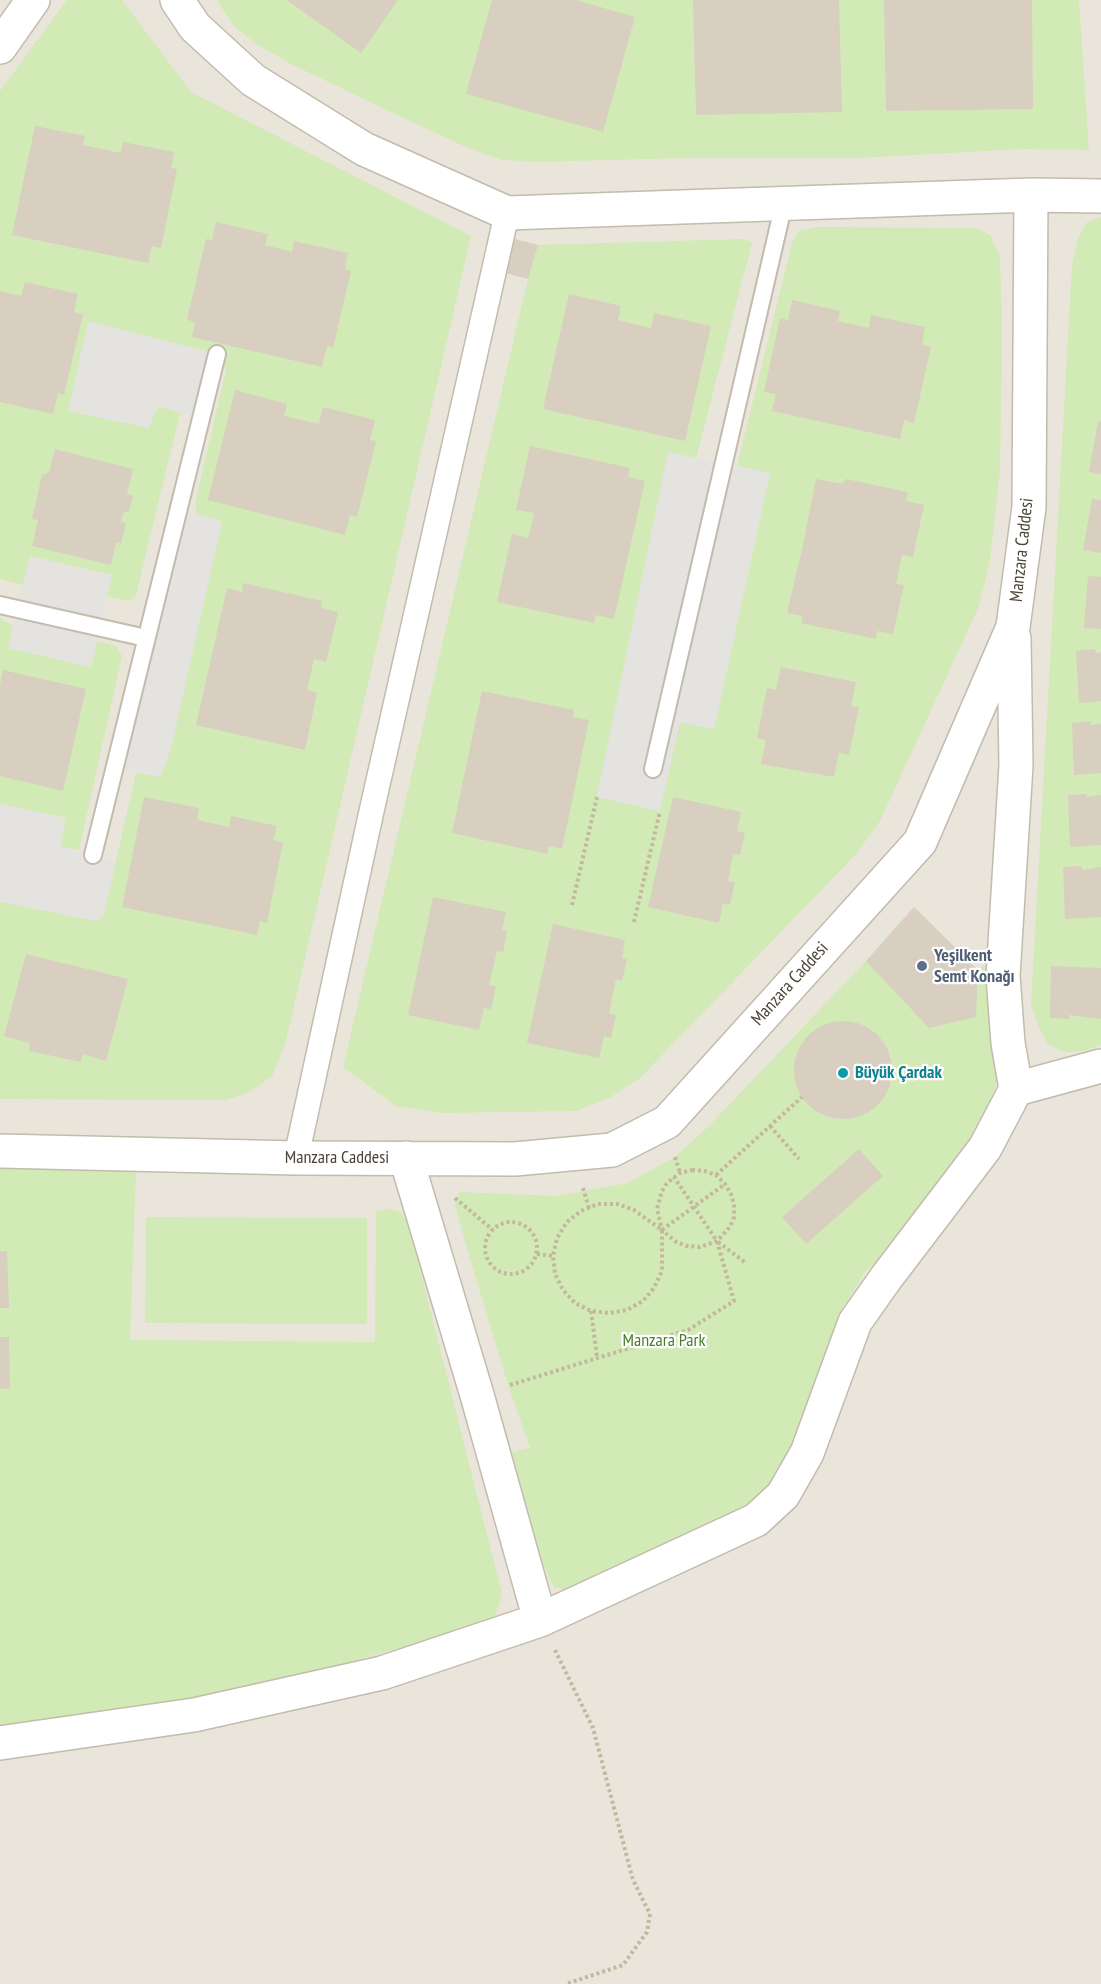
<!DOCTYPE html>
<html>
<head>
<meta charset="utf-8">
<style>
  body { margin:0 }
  canvas { display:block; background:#f6f3ec }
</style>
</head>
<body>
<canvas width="1101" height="1984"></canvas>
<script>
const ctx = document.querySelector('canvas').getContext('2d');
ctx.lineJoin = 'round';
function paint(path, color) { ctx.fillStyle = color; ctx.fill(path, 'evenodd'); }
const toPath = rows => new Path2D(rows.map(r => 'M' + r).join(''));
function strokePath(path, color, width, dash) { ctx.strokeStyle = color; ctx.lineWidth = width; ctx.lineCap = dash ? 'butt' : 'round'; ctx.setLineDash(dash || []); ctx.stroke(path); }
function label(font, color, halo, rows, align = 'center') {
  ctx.font = font + ' "PT Sans Narrow",sans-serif'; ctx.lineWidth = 4.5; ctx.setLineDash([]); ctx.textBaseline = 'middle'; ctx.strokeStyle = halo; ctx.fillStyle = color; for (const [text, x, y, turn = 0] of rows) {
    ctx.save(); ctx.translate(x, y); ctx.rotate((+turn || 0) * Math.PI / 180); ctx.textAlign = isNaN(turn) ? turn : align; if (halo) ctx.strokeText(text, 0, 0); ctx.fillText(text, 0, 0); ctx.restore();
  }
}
paint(toPath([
  [0,0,1101,0,1101,1984,0,1984]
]), '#eae5da');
paint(toPath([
  [67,0,122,0,191,92,471,236,285,1045,272,1076,250,1092,226,1100,0,1099,0,900,105,909,136,773,160,777,171,748,222,521,197,515,195,504,226,370,225,362,216,354,158,406,180,413,136,595,129,601,107,596,112,575,30,557,23,585,0,579,0,91],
  [217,0,1079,0,1089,150,1023,149,859,158,684,158,536,162,502,160,466,147,395,114,289,63,256,44,232,24],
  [1101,217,1101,1045,1085,1051,1064,1052,1048,1044,1038,1026,1031,1005,1072,265,1078,239,1086,223],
  [816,227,976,228,990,235,1000,255,1002,331,1000,472,990,561,979,606,880,821,855,855,640,1078,611,1097,576,1111,441,1113,396,1106,343,1067,528,279,538,245,744,239,752,243,696,458,668,453,597,797,644,807,666,783,680,722,714,729,770,474,737,466,792,243,799,231],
  [0,618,13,626,9,648,90,667,97,641,116,646,122,656,79,850,60,846,66,818,0,804],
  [914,907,977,970,983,966,1003,976,1002,1044,996,1086,973,1142,902,1237,865,1272,840,1312,816,1399,771,1491,713,1535,581,1593,554,1587,545,1569,528,1525,512,1452,530,1448,508,1385,466,1245,455,1204,460,1192,557,1196,628,1183,675,1157,710,1125,866,961],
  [0,1169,136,1170,130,1340,375,1342,376,1211,389,1209,400,1212,408,1222,502,1594,494,1619,475,1627,263,1686,45,1723,0,1729],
  [146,1217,367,1218,367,1324,145,1323]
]), '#d2eab5');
paint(toPath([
  [88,321,217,354,200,419,158,406,149,428,68,411],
  [668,452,770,473,714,729,680,722,660,811,597,797],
  [178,510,222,521,171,748,160,777,114,766],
  [30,556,112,575,91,667,8,648],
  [0,804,66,819,60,846,116,862,105,910,102,917,95,921,0,902]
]), '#e5e3e0');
paint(toPath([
  [287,0,398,0,361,53],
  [492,0,576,0,635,17,603,132,466,94],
  [693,0,839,0,842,112,696,115],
  [884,0,1032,0,1033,109,886,111],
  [35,126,85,136,83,145,121,153,123,142,174,152,171,168,177,169,161,248,152,246,148,263,12,235],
  [216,222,268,234,265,245,292,252,294,241,348,253,345,269,351,271,333,348,327,346,322,367,192,337,195,323,187,319,206,239,212,240],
  [507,237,538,245,528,279,498,271],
  [25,282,78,294,74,312,83,314,64,395,58,393,53,414,0,402,0,291,21,296],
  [569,294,621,306,618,320,651,328,654,313,711,326,685,441,543,409],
  [792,300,840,311,838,321,869,328,871,315,925,327,922,345,931,347,914,423,904,420,900,439,772,411,776,394,764,392,780,318,788,320],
  [235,390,287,404,284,416,319,424,323,407,375,420,370,440,376,441,357,517,350,515,345,535,208,500],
  [1098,421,1101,422,1101,474,1089,472],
  [530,446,630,468,628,477,645,481,614,619,596,615,594,623,497,602,512,534,528,538,534,513,516,510],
  [55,449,133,469,127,494,133,496,129,511,123,513,121,522,126,523,121,544,116,542,111,565,32,546,38,520,32,519,42,475,49,473],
  [816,479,842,484,846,479,908,492,906,501,924,505,913,557,902,555,896,584,904,585,893,634,877,631,876,639,801,623,803,616,787,613,803,545],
  [1092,499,1101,500,1101,553,1083,550],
  [1088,576,1101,577,1101,629,1084,628],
  [243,583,322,601,321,608,338,612,326,662,314,659,307,690,317,693,305,750,196,725,227,588,242,592],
  [1095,649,1096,653,1101,652,1101,701,1079,703,1076,651],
  [781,667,856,682,851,706,859,707,849,755,839,753,834,777,761,764,766,740,757,738,767,688,776,690],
  [3,670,86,689,63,791,0,776,0,685],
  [482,691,574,710,573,717,589,720,562,849,549,846,547,854,452,833],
  [1090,721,1091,725,1101,724,1101,773,1074,775,1072,723],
  [1087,794,1087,797,1101,795,1101,845,1070,847,1068,795],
  [144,797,199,808,197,820,229,827,231,816,277,826,273,840,283,842,267,923,260,921,257,935,122,907],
  [673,797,741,812,737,831,745,833,740,855,733,854,728,881,735,882,730,905,723,903,719,923,648,907],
  [1082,866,1082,870,1101,867,1101,917,1065,919,1063,867],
  [433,897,506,912,502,930,507,931,503,952,497,951,489,985,496,986,491,1010,484,1008,479,1030,408,1015],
  [914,907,978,970,976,1017,929,1028,866,961],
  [553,924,625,940,622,958,627,959,622,981,616,979,609,1013,616,1015,611,1038,604,1036,599,1058,527,1043],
  [26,954,128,979,106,1061,83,1054,81,1062,29,1051,30,1043,4,1036],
  [1051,966,1101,968,1101,1019,1069,1015,1069,1019,1050,1018],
  '794 1070a49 49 0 1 1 98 0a49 49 0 1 1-98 0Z',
  [859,1149,883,1176,806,1244,782,1217],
  [0,1251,7,1251,9,1308,0,1308],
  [0,1337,9,1337,10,1388,0,1389]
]), '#d8cfc1');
const service = toPath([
  [0,605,146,638],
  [653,769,784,203],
  [93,855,217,354]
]);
const pedestrian = toPath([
  [296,1158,372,809,507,213]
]);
const minor = toPath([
  [177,0,195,27,253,80,364,149,507,213,1031,195,1101,196],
  [0,47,33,0],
  [1014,638,1016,765,1003,976,1008,1043,1016,1089,1101,1066],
  [0,1151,296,1158,515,1159,612,1150,667,1122,920,842,1013,627,1029,507,1031,195],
  [406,1158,477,1395,540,1620],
  [0,1743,194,1715,382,1673,540,1620,756,1520,783,1495,807,1453,855,1322,886,1278,985,1148,1016,1089]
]);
strokePath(service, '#c2bbae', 20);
strokePath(pedestrian, '#c2bbae', 27);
strokePath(minor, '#c2bbae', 36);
strokePath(toPath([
  [572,905,597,797],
  [634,922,660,811],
  [770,1126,799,1159],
  [675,1157,680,1173],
  [692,1170,704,1171,716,1175,725,1184,731,1194,734,1205,734,1217,730,1227,717,1241,700,1247,687,1246,676,1242,662,1230,657,1209,662,1191,667,1183,680,1173,692,1170],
  [716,1175,802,1097],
  [583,1188,589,1208],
  [455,1198,493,1230],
  [598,1204,617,1204,634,1210,662,1230,662,1271,654,1288,643,1301,627,1310,609,1313,591,1311,575,1303,563,1290,555,1274,553,1256,557,1238,567,1222,581,1211,598,1204],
  '485 1248a26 26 0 1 1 52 0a26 26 0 1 1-52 0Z',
  [662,1230,725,1184],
  [718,1242,746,1263],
  [537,1254,553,1256],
  [591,1311,597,1357],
  [510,1385,688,1330,734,1301,717,1241,674,1177],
  [555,1650,593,1728,633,1880,650,1914,647,1932,623,1965,566,1984]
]), '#c4b79f', 4, [3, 3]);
strokePath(service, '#fff', 16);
strokePath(pedestrian, '#fff', 24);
strokePath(minor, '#fff', 33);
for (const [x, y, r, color] of [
  [922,966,6,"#5c6f8a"],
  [843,1073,6,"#0f9aa8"]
]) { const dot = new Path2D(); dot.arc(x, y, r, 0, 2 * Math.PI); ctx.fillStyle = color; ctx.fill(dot); strokePath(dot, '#fff', 2); }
label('18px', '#4b4439', '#fff', [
  ["Manzara Caddesi",1022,550,-84],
  ["Manzara Caddesi",790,984,-48],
  ["Manzara Caddesi",337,1158]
]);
label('bold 18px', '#4e5e75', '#fff', [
  ["Yeşilkent",934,956],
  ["Semt Konağı",934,977]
], 'left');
label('bold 18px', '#0d838f', '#fff', [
  ["Büyük Çardak",855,1073]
], 'left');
label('18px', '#4a7f2a', '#fff', [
  ["Manzara Park",664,1341]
]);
</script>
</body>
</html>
